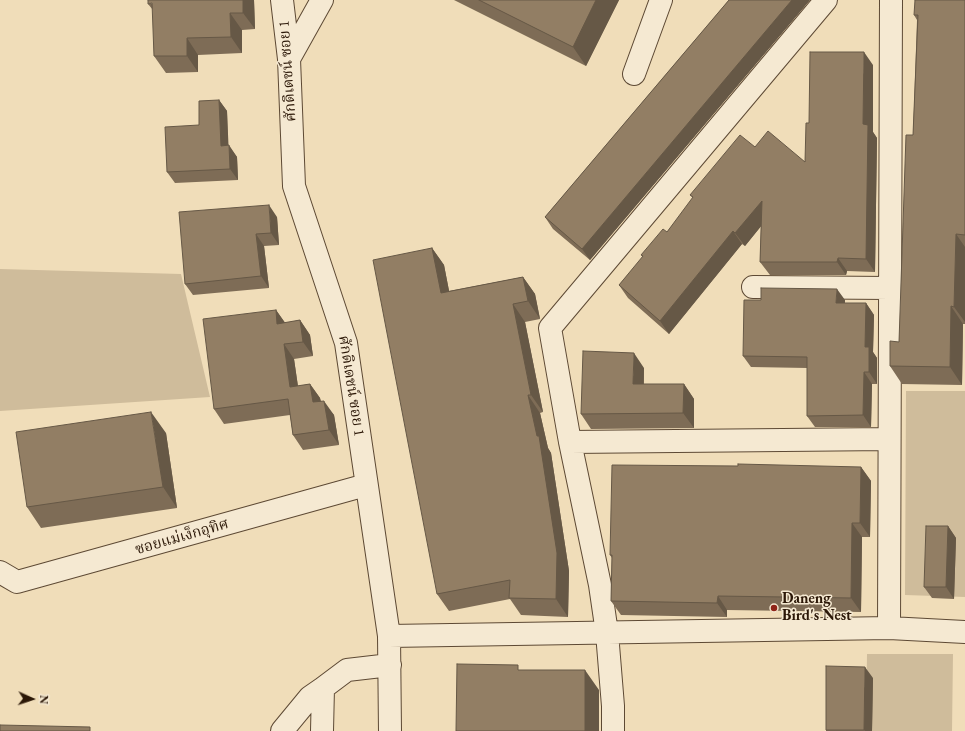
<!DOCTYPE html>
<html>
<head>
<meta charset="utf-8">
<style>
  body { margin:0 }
  #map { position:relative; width:965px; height:731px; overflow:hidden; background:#f0ddb9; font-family:"EB Garamond",serif }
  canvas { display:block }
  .north { position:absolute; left:12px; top:679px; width:40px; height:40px; -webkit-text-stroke:3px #f5e9d2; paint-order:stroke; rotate:93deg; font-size:11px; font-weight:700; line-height:16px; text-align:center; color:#2c1808 }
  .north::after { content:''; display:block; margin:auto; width:14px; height:18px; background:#2c1808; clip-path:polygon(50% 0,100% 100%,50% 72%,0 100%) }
</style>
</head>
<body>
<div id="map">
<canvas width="965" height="731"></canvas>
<div class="north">N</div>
</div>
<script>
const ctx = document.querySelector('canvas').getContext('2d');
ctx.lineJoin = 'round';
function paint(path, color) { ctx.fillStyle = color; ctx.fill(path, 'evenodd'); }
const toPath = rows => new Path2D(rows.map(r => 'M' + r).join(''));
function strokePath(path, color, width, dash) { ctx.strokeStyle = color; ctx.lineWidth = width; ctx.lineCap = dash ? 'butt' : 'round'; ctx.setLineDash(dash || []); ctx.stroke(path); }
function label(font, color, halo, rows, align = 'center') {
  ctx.font = font + ' "EB Garamond","Noto Serif Thai",serif'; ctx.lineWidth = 3; ctx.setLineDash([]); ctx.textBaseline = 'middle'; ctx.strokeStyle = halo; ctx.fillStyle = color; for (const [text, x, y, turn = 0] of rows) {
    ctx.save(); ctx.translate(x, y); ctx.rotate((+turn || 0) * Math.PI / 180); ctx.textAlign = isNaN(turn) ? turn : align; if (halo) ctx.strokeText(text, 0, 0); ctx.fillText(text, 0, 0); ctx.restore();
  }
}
paint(toPath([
  [0,269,181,274,210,397,0,411],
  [906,391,965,391,965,597,905,595],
  [867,654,953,654,952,731,866,731]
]), '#cfbc9b');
const minor = toPath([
  [282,0,289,59,294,186,346,343,389,636,390,731],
  [289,59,322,0],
  [634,74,661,0],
  [753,287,890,288],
  [570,442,889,439],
  [0,572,17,582,366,485],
  [889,628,891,0],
  [389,636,889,628,965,632],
  [323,688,347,670,390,665],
  [282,731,310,697,323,688,322,731],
  [613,731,613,706,607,633,600,585,570,442,550,328,826,0]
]);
strokePath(minor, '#5d4934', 24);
strokePath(minor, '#f5e9d2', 22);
paint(toPath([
  [254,0,255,29,242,30,242,53,198,55,198,72,166,73,154,56,153,10,148,4],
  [454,0,619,0,586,66],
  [729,0,810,0,590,260,553,229,545,217],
  [965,0,965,324,963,324,962,385,902,384,890,366,899,342,913,135,917,20,914,15],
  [873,65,873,132,877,138,875,272,847,271,846,275,770,275,760,262,761,226,745,246,742,244,669,334,628,298,619,285,643,257,641,255,667,232,693,198,690,195,755,147,805,162,809,123],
  [219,100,227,111,228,145,237,157,238,180,175,183,167,172,199,125],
  [277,217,279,245,264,246,269,288,193,295,185,284],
  [432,248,444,265,449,291,523,277,535,294,540,319,525,322,543,412,540,413,548,448,551,453,569,571,568,617,521,615,510,599,449,611,437,594],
  [761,300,845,300,845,303,866,303,874,315,873,352,877,358,877,384,872,384,871,427,815,427,807,416,807,368,751,367,743,356],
  [276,310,285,323,300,320,310,335,313,356,294,359,298,386,310,384,320,398,321,401,334,415,339,445,303,450,293,435,290,415,224,424,214,409],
  [644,368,644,384,684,384,694,399,694,428,591,429,581,414],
  [166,433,177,508,41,528,27,507],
  [861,467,871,481,870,537,862,537,861,612,727,610,727,617,621,615,611,601,612,558,610,555],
  [948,526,956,538,954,599,932,598,924,587],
  [873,678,872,731,826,731,826,730]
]), '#7e6c56');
paint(toPath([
  [243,0,254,0,255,29,243,13],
  [596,0,619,0,586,66,573,47],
  [792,0,810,0,590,260,582,249],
  [230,13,242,30,242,53,231,37],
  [187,38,198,55,198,72,187,56],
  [864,52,873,65,873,132,877,138,875,272,866,259,863,124],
  [219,100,227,111,229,157,221,146],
  [229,145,237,157,238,180,230,169],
  [762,201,771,214,745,246,735,233],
  [269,205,277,217,279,245,271,233],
  [733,231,742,244,669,334,660,321],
  [256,234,264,246,269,288,261,276],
  [956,234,965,247,965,322,954,307],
  [432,248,444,265,453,311,441,293],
  [838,258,847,271,846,275,837,262],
  [523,277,535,294,540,319,528,301],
  [837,289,845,300,844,314,836,303],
  [866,303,874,315,873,352,877,358,877,384,869,372,865,347],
  [513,304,525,322,543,412,531,395],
  [951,306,963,324,962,385,950,367],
  [276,310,286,324,277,324],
  [300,320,310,335,313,356,303,342],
  [284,344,294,359,300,401,290,387],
  [634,353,644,368,643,399,633,384],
  [864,372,872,384,871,427,863,415],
  [310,384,320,398,323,417,313,402],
  [684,384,694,399,694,428,683,413],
  [528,395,540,413,548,448,551,453,569,571,568,617,556,599,537,436],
  [324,401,334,415,339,445,329,430],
  [151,412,166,433,177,508,163,487],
  [861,467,871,481,870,537,860,523],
  [852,523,862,537,861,612,851,598],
  [948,526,956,538,954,599,946,587],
  [718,596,727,610,727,617,717,603],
  [865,667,873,678,872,731,865,731,864,730],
  [585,670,599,690,599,731,585,731]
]), '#665846');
const building = toPath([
  [148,0,243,0,243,13,230,13,231,37,187,38,187,56,154,56,152,3,148,4,148,0],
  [479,0,596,0,573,47,479,0],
  [729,0,792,0,582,249,545,217,729,0],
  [915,0,965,0,965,235,956,234,954,307,951,306,950,367,890,366,890,341,899,342,906,135,913,135,918,15,914,15,915,0],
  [810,52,864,52,863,124,868,125,866,259,838,258,837,262,760,262,762,201,735,233,733,231,660,321,619,285,643,256,641,255,663,229,667,232,693,197,690,195,740,135,755,147,768,131,805,162,806,123,809,123,810,52],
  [219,100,221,146,229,145,230,169,167,172,165,127,199,125,199,101,219,100],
  [269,205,271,233,256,234,261,276,185,284,179,212,269,205],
  [432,248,441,293,523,277,528,301,513,304,531,395,528,395,537,436,539,436,557,553,556,599,509,598,510,580,437,594,373,260,432,248],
  [761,288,837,289,836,303,866,303,865,347,869,347,869,372,864,372,863,415,807,416,807,357,743,356,744,300,761,300,761,288],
  [276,310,277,324,300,320,303,342,284,344,290,387,310,384,313,402,324,401,329,430,293,435,288,399,214,409,203,319,276,310],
  [583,351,634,353,633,384,684,384,683,413,581,414,583,351],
  [151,412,163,487,27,507,16,432,151,412],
  [738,464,861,467,860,523,852,523,851,598,718,596,717,603,611,601,612,555,610,555,612,465,738,466,738,464],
  [926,526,948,526,946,587,924,587,926,526],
  [457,664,518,665,518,670,585,670,585,731,456,731,457,664],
  [826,666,865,667,864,730,826,730,826,666],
  [0,725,90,727,90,731,0,731,0,725]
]);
paint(building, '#927e64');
strokePath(building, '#665846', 1);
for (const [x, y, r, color] of [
  [774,608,4,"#8f2418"]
]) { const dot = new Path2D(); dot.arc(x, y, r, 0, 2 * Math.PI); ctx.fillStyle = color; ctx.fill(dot); strokePath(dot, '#f5e9d2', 1.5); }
label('15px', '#2c1808', '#f5e9d2', [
  ["ศักดิเดชน์ ซอย 1",288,71,-94],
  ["ศักดิเดชน์ ซอย 1",351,386,81],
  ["ซอยแม่เง็กอุทิศ",182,537,-16]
]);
label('bold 15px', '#2c1808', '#f5e9d2', [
  ["Daneng",782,599],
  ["Bird's Nest",782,616]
], 'left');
</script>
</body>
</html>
